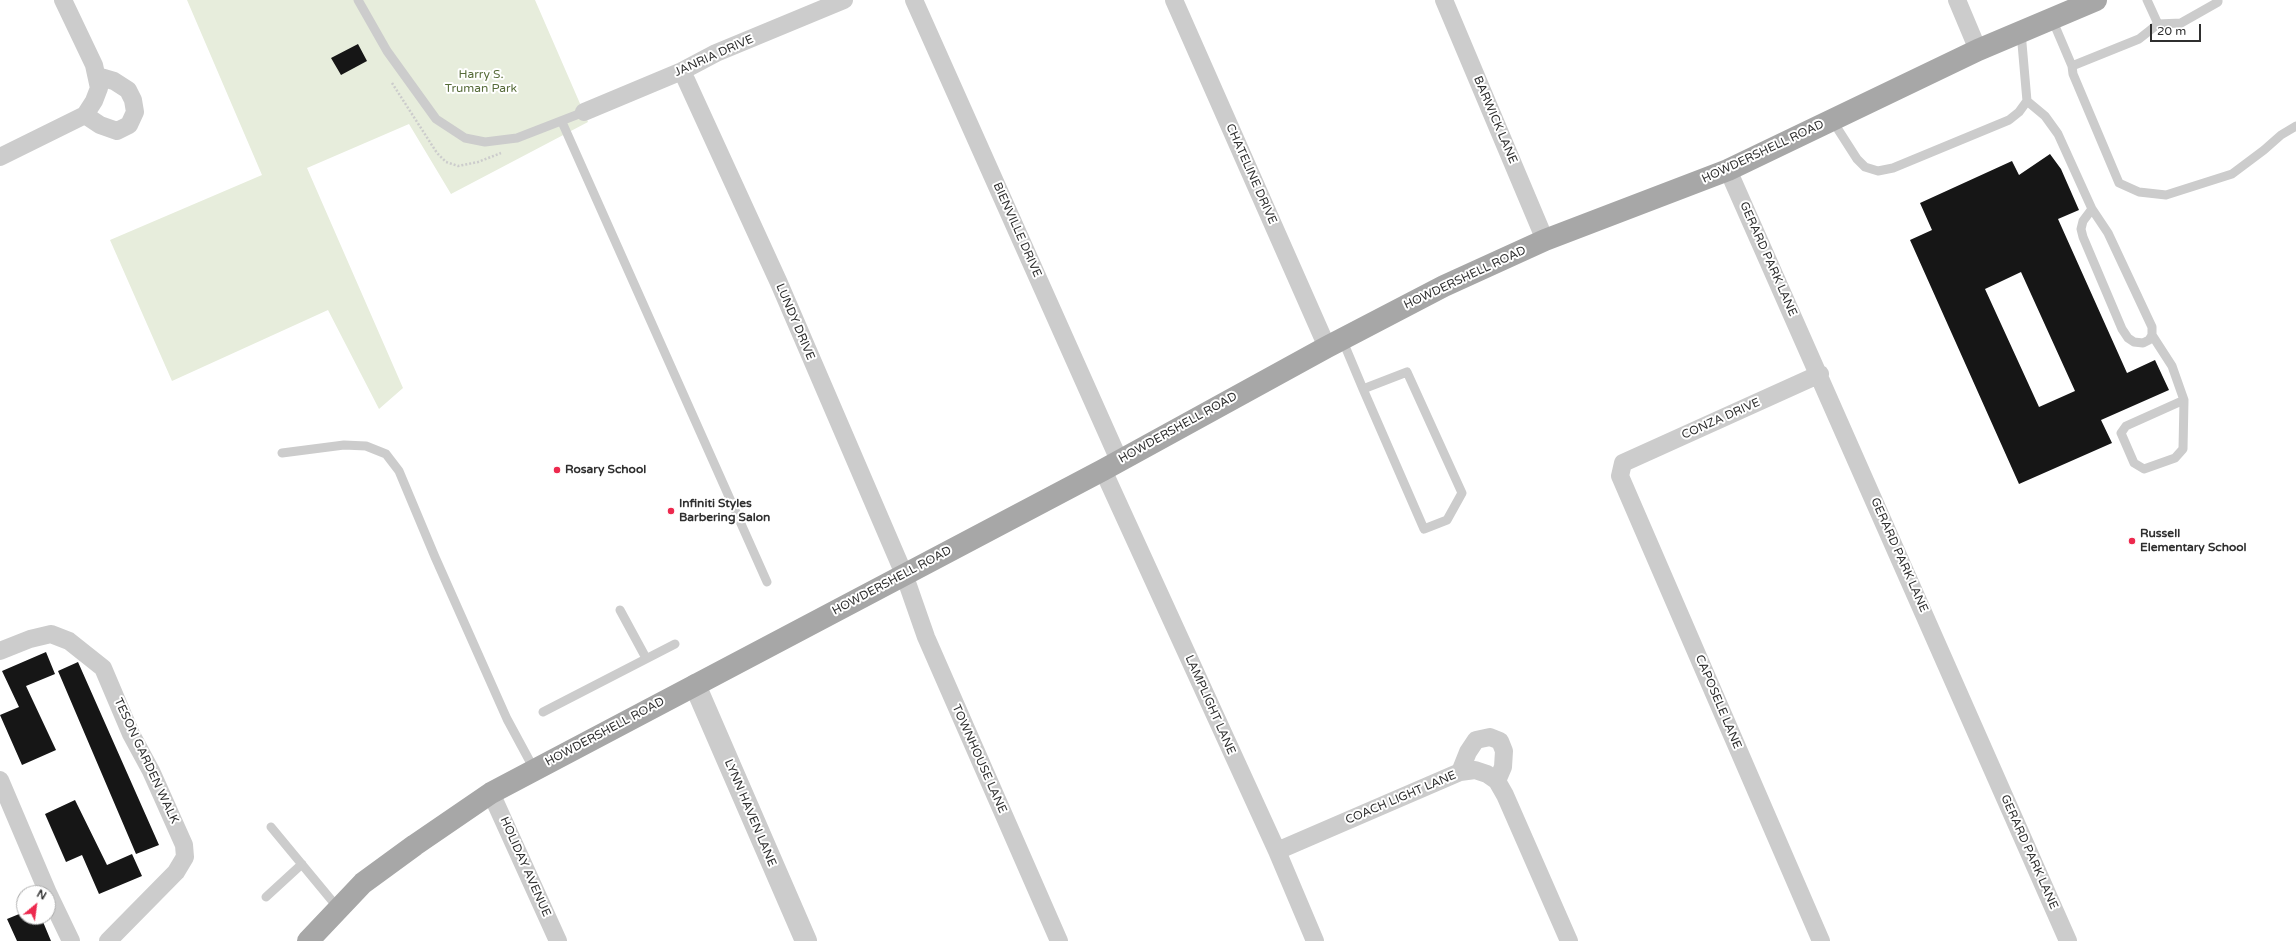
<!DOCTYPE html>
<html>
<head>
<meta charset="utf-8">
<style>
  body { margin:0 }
  #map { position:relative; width:2296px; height:941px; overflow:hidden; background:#fff; font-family:"Varela Round",sans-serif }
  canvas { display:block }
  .north { position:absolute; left:16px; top:885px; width:40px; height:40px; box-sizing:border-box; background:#fff; border:1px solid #acacac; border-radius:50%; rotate:29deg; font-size:11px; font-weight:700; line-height:16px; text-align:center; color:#2f2f2f }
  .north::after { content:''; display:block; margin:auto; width:14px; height:18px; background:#ed294e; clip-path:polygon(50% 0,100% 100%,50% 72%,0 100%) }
  .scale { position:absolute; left:2150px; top:24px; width:51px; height:18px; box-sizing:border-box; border:2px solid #2f2f2f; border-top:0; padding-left:5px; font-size:12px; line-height:14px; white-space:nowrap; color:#2f2f2f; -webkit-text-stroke:3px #fff; paint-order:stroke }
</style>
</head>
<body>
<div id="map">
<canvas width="2296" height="941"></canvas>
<div class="north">N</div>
<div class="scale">20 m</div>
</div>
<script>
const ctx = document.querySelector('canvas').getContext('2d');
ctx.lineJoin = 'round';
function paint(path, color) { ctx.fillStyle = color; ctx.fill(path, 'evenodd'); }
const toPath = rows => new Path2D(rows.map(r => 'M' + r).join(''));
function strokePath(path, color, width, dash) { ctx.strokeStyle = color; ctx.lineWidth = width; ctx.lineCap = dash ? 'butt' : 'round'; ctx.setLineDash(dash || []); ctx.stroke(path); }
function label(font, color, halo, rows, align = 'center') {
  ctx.font = font + ' "Varela Round",sans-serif'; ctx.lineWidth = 4; ctx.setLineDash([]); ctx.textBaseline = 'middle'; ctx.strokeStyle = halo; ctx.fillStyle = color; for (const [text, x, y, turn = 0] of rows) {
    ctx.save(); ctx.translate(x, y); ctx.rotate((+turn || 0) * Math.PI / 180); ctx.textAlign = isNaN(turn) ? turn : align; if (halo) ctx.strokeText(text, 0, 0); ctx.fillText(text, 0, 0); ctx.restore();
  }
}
paint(toPath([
  [187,0,535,0,588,122,451,194,409,124,307,168,403,388,379,409,328,310,172,381,110,240,262,175]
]), '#e7eddc');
paint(toPath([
  [358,44,367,61,341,75,331,58],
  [2050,154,2061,169,2079,210,2058,219,2127,373,2155,360,2169,390,2101,420,2112,443,2019,484,1910,240,1932,230,1920,203,2012,161,2019,175],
  [2021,272,2075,391,2039,407,1985,289],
  [46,652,55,674,26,686,56,750,22,765,0,715,19,707,2,671],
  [78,662,159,845,136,854,58,671],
  [75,800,107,865,132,854,142,876,99,894,82,855,66,862,45,814],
  [24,912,24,917,41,917,51,941,17,941,7,919]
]), '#161616');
strokePath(toPath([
  [392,83,437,153,446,162,458,166,478,162,501,153]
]), '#ccc', 2.5, [2, 2]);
strokePath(toPath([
  [358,0,387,51,436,119,465,138,485,142,517,138,584,112],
  [2147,0,2158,24,2139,39,2072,66,2073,74,2119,183,2139,192,2166,195,2232,174,2264,150,2281,135,2296,126],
  [2052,19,2072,66],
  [2158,24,2181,23,2218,2,2218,0],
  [2027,101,2045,116,2058,134,2092,209,2108,233,2152,327,2152,335,2149,340,2143,343,2134,342,2128,338,2122,329,2083,237,2081,229,2083,221,2092,209],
  [1832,120,1857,159,1865,167,1878,171,1893,168,2009,120,2019,112,2027,101,2021,32],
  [562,122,767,582],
  [2152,335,2172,366,2184,400,2183,449,2175,458,2144,469,2134,463,2121,433,2126,426,2184,400],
  [1342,339,1363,389,1424,529,1447,520,1462,493,1407,372,1363,389],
  [282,453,344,445,366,446,386,454,399,471,435,557,507,719,534,769],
  [620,610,646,658],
  [543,712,675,644],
  [271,827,338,908],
  [266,897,302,864]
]), '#ccc', 9);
strokePath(toPath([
  [914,0,1119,460],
  [1174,0,1327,347],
  [1444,0,1545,240],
  [1957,0,1978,50],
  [682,71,779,283,904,574,926,637,1059,941],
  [584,112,682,71,716,53,844,0],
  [85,115,100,125,117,131,129,125,135,112,133,100,128,90,114,81,97,76],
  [0,157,85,115,94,101,99,88,94,65,63,0],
  [1728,170,2068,941],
  [1820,374,1623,463,1620,476,1821,941],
  [1103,470,1277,851,1315,941],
  [0,651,30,639,51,634,69,641,103,668,131,734,151,771,184,845,185,857,176,872,108,941],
  [1460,772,1468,752,1476,740,1490,737,1500,741,1504,751,1503,767,1497,781],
  [0,780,48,893],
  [491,793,558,941],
  [1277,851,1460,772,1475,770,1487,774,1497,781,1505,795,1569,941],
  [48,893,71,941]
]), '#ccc', 18);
strokePath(toPath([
  [695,685,806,941]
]), '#ccc', 22);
strokePath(toPath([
  [308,941,363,883,415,845,491,793,1103,470,1327,347,1444,286,1545,240,1728,170,1978,50,2096,0]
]), '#a7a7a7', 22);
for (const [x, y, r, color] of [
  [557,470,4,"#ed294e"],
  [671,511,4,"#ed294e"],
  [2132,541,4,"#ed294e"]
]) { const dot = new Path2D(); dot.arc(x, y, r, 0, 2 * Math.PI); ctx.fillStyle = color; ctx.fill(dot); strokePath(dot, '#fff', 1.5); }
label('12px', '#2f2f2f', '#fff', [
  ["JANRIA DRIVE",714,56,-24],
  ["BARWICK LANE",1495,120,67],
  ["HOWDERSHELL ROAD",1763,152,-25],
  ["CHATELINE DRIVE",1251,174,66],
  ["BIENVILLE DRIVE",1017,230,66],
  ["GERARD PARK LANE",1768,259,66],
  ["HOWDERSHELL ROAD",1465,278,-25],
  ["LUNDY DRIVE",795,322,67],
  ["CONZA DRIVE",1721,419,-24],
  ["HOWDERSHELL ROAD",1178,428,-29],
  ["GERARD PARK LANE",1899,555,66],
  ["HOWDERSHELL ROAD",892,581,-28],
  ["CAPOSELE LANE",1718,702,67],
  ["LAMPLIGHT LANE",1210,705,66],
  ["HOWDERSHELL ROAD",605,732,-28],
  ["TOWNHOUSE LANE",979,759,66],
  ["TESON GARDEN WALK",146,761,65],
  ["COACH LIGHT LANE",1401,798,-23],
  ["LYNN HAVEN LANE",750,813,67],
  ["GERARD PARK LANE",2029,852,66],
  ["HOLIDAY AVENUE",525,867,66]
]);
label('12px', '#576c3a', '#fff', [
  ["Harry S.",481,75],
  ["Truman Park",481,89]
]);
label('bold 12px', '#2f2f2f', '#fff', [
  ["Rosary School",565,470],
  ["Infiniti Styles",679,504],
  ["Barbering Salon",679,518],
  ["Russell",2140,534],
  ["Elementary School",2140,548]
], 'left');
</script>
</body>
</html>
